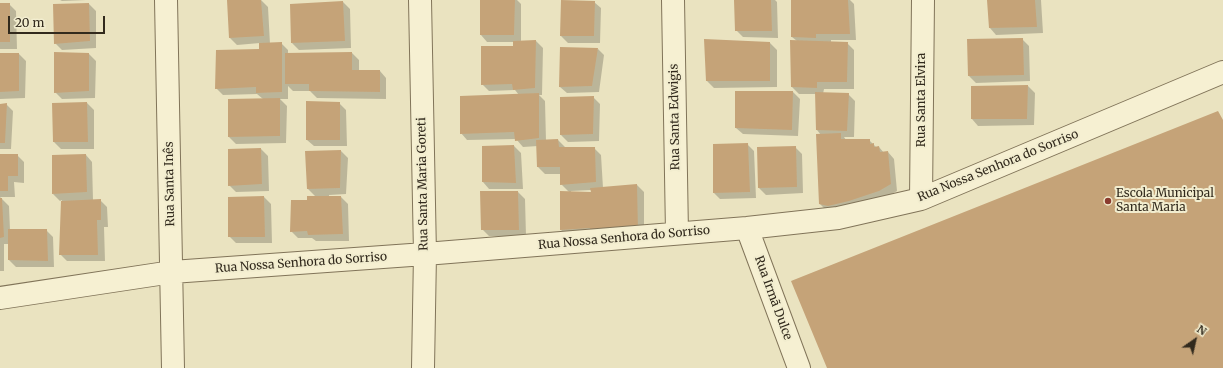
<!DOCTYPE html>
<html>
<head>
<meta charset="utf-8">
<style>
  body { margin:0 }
  #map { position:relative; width:1223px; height:368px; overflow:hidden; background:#eae3c0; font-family:Merriweather,serif }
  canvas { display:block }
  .north { position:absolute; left:1175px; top:320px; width:40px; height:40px; -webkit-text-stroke:3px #f2edcf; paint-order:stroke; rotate:34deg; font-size:11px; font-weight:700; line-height:16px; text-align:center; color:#322a1d }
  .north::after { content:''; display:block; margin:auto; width:14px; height:18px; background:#322a1d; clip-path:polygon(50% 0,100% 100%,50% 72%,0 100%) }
  .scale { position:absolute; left:8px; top:16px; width:97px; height:18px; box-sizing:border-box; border:2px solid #322a1d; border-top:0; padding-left:5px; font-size:12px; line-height:14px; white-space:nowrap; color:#322a1d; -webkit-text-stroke:3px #f2edcf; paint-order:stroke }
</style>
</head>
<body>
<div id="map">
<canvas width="1223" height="368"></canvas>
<div class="north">N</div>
<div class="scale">20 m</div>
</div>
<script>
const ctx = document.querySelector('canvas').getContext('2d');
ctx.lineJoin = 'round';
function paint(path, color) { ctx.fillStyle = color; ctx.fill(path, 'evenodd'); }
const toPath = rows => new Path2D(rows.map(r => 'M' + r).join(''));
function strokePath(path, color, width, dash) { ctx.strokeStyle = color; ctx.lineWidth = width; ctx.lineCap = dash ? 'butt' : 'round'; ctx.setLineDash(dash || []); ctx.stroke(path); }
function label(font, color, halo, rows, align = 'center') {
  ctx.font = font + ' Merriweather,serif'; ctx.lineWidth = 4; ctx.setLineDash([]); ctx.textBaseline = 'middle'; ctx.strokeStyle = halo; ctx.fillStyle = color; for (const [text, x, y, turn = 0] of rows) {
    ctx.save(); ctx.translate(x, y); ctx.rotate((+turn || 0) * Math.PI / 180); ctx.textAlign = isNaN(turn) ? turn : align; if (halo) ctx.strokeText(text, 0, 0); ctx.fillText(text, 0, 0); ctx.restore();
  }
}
paint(toPath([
  [60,0,86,0,62,1],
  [228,0,261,0,268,7,270,44,281,43,288,50,288,54,352,53,359,60,359,71,380,71,386,78,386,99,317,98,310,91,293,91,288,86,288,99,280,99,287,106,286,143,236,144,229,137,263,99,257,94,223,95,216,88,260,50,260,43,237,45,230,38],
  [481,0,517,0,521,4,521,42,536,41,543,48,542,95,539,95,545,101,546,141,558,140,565,147,594,148,601,155,603,188,637,185,644,192,644,237,568,237,561,230,569,192,561,184,561,174,545,174,538,167,538,146,523,147,516,139,467,140,461,133,519,95,515,90,489,91,482,84,514,47,514,42,487,42,481,35],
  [591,190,592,193,571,193,571,191],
  [736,0,775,0,777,2,778,38,743,37,736,30],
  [792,0,850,0,854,4,856,40,831,40,831,42,847,43,854,50,854,89,824,89,823,94,848,94,855,101,854,137,844,137,846,140,869,140,877,148,879,147,884,153,888,152,894,159,897,191,886,197,827,211,820,204,821,135,817,130,816,94,799,94,792,87,797,41,792,37],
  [988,0,1041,0,1043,33,996,35,990,28],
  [343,2,350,9,351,48,299,50,292,43],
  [594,2,601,8,600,43,568,43,561,36],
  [0,4,9,4,16,11,17,49,0,49],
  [89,4,96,11,96,48,62,50,55,43],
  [1022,39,1029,46,1030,81,976,83,969,76,968,40],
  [770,43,777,50,777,87,714,88,707,81],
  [598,49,604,55,599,92,567,93,560,87],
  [0,54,19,54,26,61,25,98,0,99],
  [89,54,96,61,95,98,62,99,55,92],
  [1028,86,1035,93,1034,125,978,126,972,119],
  [793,92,800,99,798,136,743,134,736,128],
  [593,97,600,104,599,141,568,142,561,135],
  [87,103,94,110,94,149,61,149,54,142],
  [339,103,346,110,347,146,314,146,307,140],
  [6,104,13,111,11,149,0,149,0,105],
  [747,144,754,151,756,198,720,199,714,193],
  [514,146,521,153,523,189,489,189,483,182],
  [795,147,802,154,803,193,766,195,759,188],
  [261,149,268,156,269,191,236,192,229,185],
  [341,151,348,158,346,194,329,195,329,197,341,197,348,204,349,241,316,241,312,238,298,238,291,231,308,201,316,197,308,189,306,152],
  [0,155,17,155,24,162,24,183,14,182,15,197,0,197,9,206,10,230,46,230,53,237,54,267,16,267,9,260,9,244,4,244,4,271,0,271],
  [86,155,92,162,93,200,100,200,107,207,108,227,104,227,105,261,67,261,60,254,62,200,60,201,53,194],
  [518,192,525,199,526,236,489,236,482,229],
  [264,197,271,204,272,243,236,243,229,236]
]), '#0003');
paint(toPath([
  [227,0,261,0,264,36,229,38],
  [480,0,515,0,514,35,480,35],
  [561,0,595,1,594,36,560,36],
  [734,0,771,0,772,31,735,31],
  [791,0,848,0,850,34,816,34,816,38,791,37],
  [987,0,1035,0,1037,27,989,28],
  [343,1,345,41,291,43,290,4],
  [0,3,10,3,10,42,0,42],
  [89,3,90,41,54,44,53,4],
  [1023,38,1024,75,968,76,967,39],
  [704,39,770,42,770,81,706,81],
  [536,40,535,88,513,90,512,84,481,85,481,46,513,46,513,41],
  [790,40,848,42,847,82,817,82,817,88,791,87],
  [282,42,282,92,256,93,256,87,215,89,216,50,259,49,259,43],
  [560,47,598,48,592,86,559,87],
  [54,52,89,53,89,91,54,93],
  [352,52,352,70,380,70,380,92,309,91,309,84,285,84,285,53],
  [0,53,19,53,19,91,0,92],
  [1028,85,1027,119,971,119,971,86],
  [735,91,793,91,792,130,735,128],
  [815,92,849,93,847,131,816,130],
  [539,93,539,138,515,141,514,132,460,134,460,96],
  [594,96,593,134,560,135,560,97],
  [280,98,280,136,228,137,228,99],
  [306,101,340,102,340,140,306,140],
  [87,102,88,142,53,142,52,103],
  [7,103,5,143,0,143,0,104],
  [1218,111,1223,120,1223,368,827,368,791,281],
  [841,133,841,139,870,139,870,144,874,143,874,147,879,146,880,152,888,151,891,184,879,191,849,201,828,206,819,204,816,134],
  [558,139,559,147,595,147,596,182,560,185,560,167,537,167,536,140],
  [748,143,750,192,713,193,713,144],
  [514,145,516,183,482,182,482,146],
  [796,146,797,187,758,188,757,147],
  [261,148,262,184,228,186,228,149],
  [341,150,340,188,307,189,305,151],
  [0,154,18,154,18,176,8,176,8,191,0,191],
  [86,154,87,192,52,194,52,155],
  [637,184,638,230,590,234,590,228,560,230,560,191,591,192,590,188],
  [480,191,518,191,519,230,481,230],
  [264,196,265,237,228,237,228,197],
  [307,196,341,196,343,234,308,235,307,231,290,232,291,200,307,200],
  [0,198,2,198,4,237,0,238],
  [101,199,101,220,97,220,98,255,59,255,61,201],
  [8,229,47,229,48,261,8,260]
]), '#c5a378');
const minor = toPath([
  [166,0,173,368],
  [420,0,425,254,423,368],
  [673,0,677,233],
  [921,199,923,0],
  [747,228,799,368],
  [0,298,172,272,425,254,747,228,838,218,921,199,1223,72]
]);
strokePath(minor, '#817459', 24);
strokePath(minor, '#f6f0d2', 22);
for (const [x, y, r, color] of [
  [1108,201,4,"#8b3b2e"]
]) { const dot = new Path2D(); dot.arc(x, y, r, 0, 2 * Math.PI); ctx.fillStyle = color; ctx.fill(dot); strokePath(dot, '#f2edcf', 1.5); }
label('12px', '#322a1d', '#f2edcf', [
  ["Rua Santa Elvira",922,100,-90],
  ["Rua Santa Edwigis",675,117,-91],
  ["Rua Nossa Senhora do Sorriso",998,166,-22],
  ["Rua Santa Inês",170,184,-91],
  ["Rua Santa Maria Goreti",423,184,-91],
  ["Rua Nossa Senhora do Sorriso",624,238,-5],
  ["Rua Nossa Senhora do Sorriso",301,263,-4],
  ["Rua Irmã Dulce",773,298,70]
]);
label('12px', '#322a1d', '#f2edcf', [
  ["Escola Municipal",1116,194],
  ["Santa Maria",1116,208]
], 'left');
</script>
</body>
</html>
